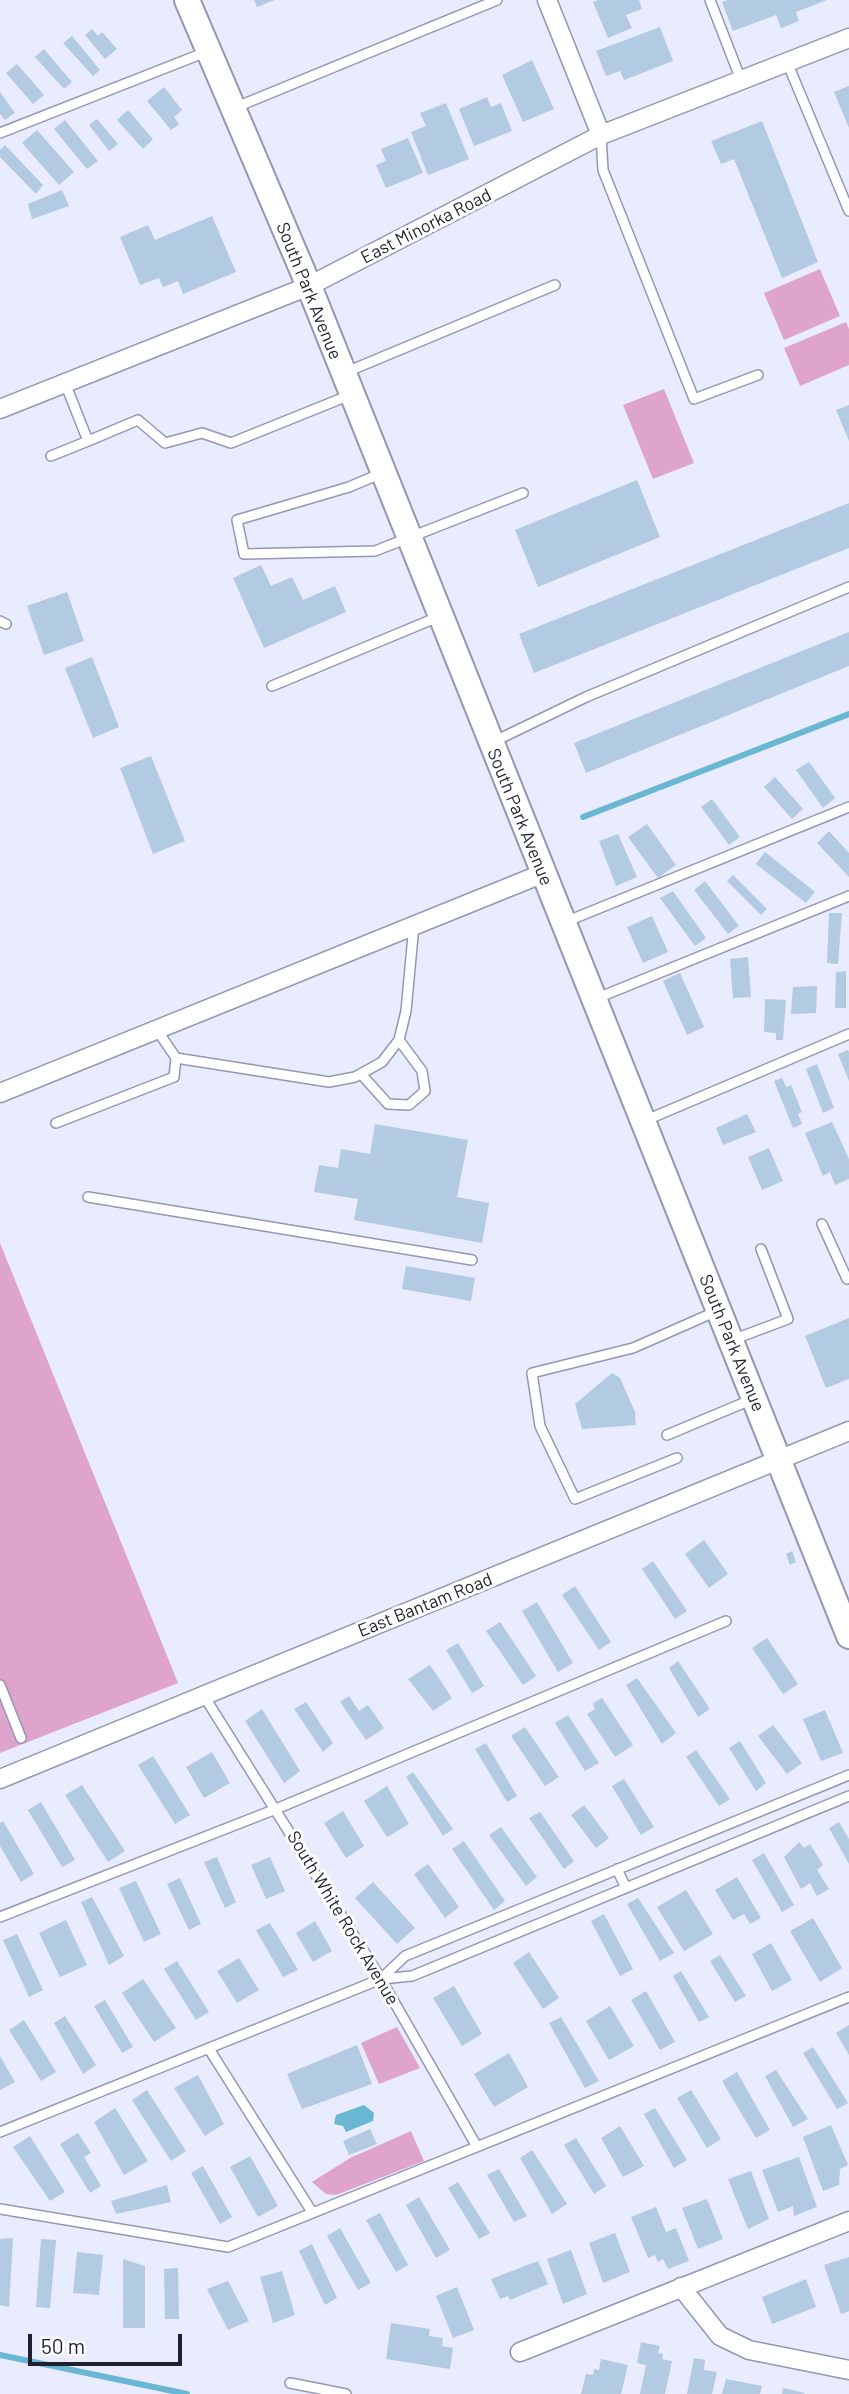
<!DOCTYPE html>
<html>
<head>
<meta charset="utf-8">
<style>
  body { margin:0 }
  #map { position:relative; width:849px; height:2394px; overflow:hidden; background:#e9ebfe; font-family:Barlow,sans-serif }
  canvas { display:block }
  .scale { position:absolute; left:28px; top:2334px; width:154px; height:32px; box-sizing:border-box; border:4px solid #1f212c; border-top:0; padding-left:9px; font-size:21px; line-height:24px; white-space:nowrap; color:#1f212c; -webkit-text-stroke:5px #fff; paint-order:stroke }
</style>
</head>
<body>
<div id="map">
<canvas width="849" height="2394"></canvas>
<div class="scale">50 m</div>
</div>
<script>
const ctx = document.querySelector('canvas').getContext('2d');
ctx.lineJoin = 'round';
function paint(path, color) { ctx.fillStyle = color; ctx.fill(path, 'evenodd'); }
const toPath = rows => new Path2D(rows.map(r => 'M' + r).join(''));
function strokePath(path, color, width, dash) { ctx.strokeStyle = color; ctx.lineWidth = width; ctx.lineCap = dash ? 'butt' : 'round'; ctx.setLineDash(dash || []); ctx.stroke(path); }
function label(font, color, halo, rows, align = 'center') {
  ctx.font = font + ' Barlow,sans-serif'; ctx.lineWidth = 6; ctx.setLineDash([]); ctx.textBaseline = 'middle'; ctx.strokeStyle = halo; ctx.fillStyle = color; for (const [text, x, y, turn = 0] of rows) {
    ctx.save(); ctx.translate(x, y); ctx.rotate((+turn || 0) * Math.PI / 180); ctx.textAlign = isNaN(turn) ? turn : align; if (halo) ctx.strokeText(text, 0, 0); ctx.fillText(text, 0, 0); ctx.restore();
  }
}
paint(toPath([
  [820,269,840,316,784,340,764,293],
  [846,322,849,329,849,365,800,386,784,348],
  [664,389,694,463,653,479,623,405],
  [0,1243,178,1683,0,1753],
  [397,2027,420,2068,379,2084,361,2043],
  [411,2131,424,2161,336,2195,326,2194,312,2182,350,2158]
]), '#dea4cb');
paint(toPath([
  [364,2105,374,2113,373,2121,346,2132,343,2126,334,2124,336,2115]
]), '#69b7d2');
strokePath(toPath([
  [583,817,849,714],
  [0,2355,187,2394]
]), '#69b7d2', 6);
paint(toPath([
  [254,0,275,0,257,7],
  [598,0,639,0,642,9,626,15,632,28,608,38,593,2],
  [728,0,827,0,796,12,799,21,781,28,776,15,733,31,722,2],
  [660,27,673,61,624,80,620,71,606,76,596,51],
  [92,29,98,36,102,32,117,49,105,59,85,35],
  [72,36,100,70,93,76,63,43],
  [44,49,72,82,64,89,35,57],
  [532,60,554,109,523,122,502,75],
  [17,64,44,95,33,104,6,73],
  [849,86,849,128,834,92],
  [164,87,182,110,174,117,179,124,171,130,147,101],
  [0,92,15,113,5,120,0,114],
  [487,97,491,107,501,103,512,131,474,146,459,109],
  [446,103,469,159,428,175,411,132,426,126,420,113],
  [128,110,153,139,143,149,117,120],
  [97,119,118,144,109,151,89,125],
  [65,120,98,161,87,169,54,129],
  [762,121,818,262,782,278,734,159,721,164,711,141],
  [37,130,74,172,59,185,22,143],
  [408,138,423,173,386,188,376,165,386,161,381,149],
  [5,145,43,185,36,194,0,157,0,150],
  [62,190,69,206,32,219,28,204],
  [212,216,236,272,183,294,178,281,163,287,159,278,140,285,120,237,148,225,155,240],
  [849,405,849,441,836,410],
  [637,480,660,537,538,587,515,530],
  [849,503,849,548,534,673,519,634],
  [261,565,271,586,292,577,303,600,335,586,346,612,264,648,233,578],
  [67,592,84,641,44,655,27,606],
  [849,632,849,666,586,773,574,743],
  [92,657,119,727,93,738,65,668],
  [151,756,185,841,153,854,120,768],
  [809,762,835,798,823,808,796,770],
  [775,777,803,809,792,819,764,787],
  [712,799,740,837,729,845,701,807],
  [647,824,676,865,658,878,628,837],
  [829,831,849,853,849,877,817,843],
  [618,834,637,877,616,886,599,841],
  [765,852,815,892,806,903,756,864],
  [733,875,767,909,761,915,727,881],
  [705,881,739,926,728,934,694,890],
  [673,891,706,938,695,946,660,898],
  [829,913,842,913,838,964,827,963],
  [652,916,668,952,643,963,627,927],
  [748,957,751,997,733,998,730,959],
  [846,971,846,1008,835,1008,836,972],
  [680,973,704,1027,687,1035,663,981],
  [817,986,816,1013,791,1014,793,987],
  [765,999,786,1000,783,1040,776,1040,776,1033,764,1032],
  [848,1050,849,1052,849,1081,838,1054],
  [817,1064,834,1108,823,1113,806,1069],
  [782,1078,786,1087,791,1085,802,1112,798,1114,802,1124,793,1128,774,1081],
  [747,1114,756,1132,723,1145,716,1128],
  [832,1122,849,1159,849,1179,835,1185,830,1172,823,1176,805,1133],
  [375,1124,468,1140,457,1197,489,1203,482,1243,354,1220,358,1199,314,1192,319,1165,338,1168,341,1149,370,1154],
  [769,1148,783,1181,762,1190,748,1157],
  [406,1266,475,1278,471,1301,402,1289],
  [849,1318,849,1379,826,1388,805,1336],
  [612,1373,620,1378,635,1412,636,1425,582,1429,575,1404],
  [704,1540,728,1574,709,1588,685,1554],
  [792,1551,796,1562,790,1565,786,1554],
  [653,1561,687,1611,675,1619,642,1569],
  [575,1586,611,1642,599,1650,562,1595],
  [537,1602,573,1663,558,1672,522,1611],
  [500,1622,536,1676,523,1685,486,1631],
  [767,1638,798,1684,783,1694,752,1648],
  [458,1643,484,1686,472,1693,446,1650],
  [678,1661,710,1709,698,1717,669,1668],
  [430,1665,452,1698,433,1711,408,1679],
  [637,1678,676,1733,662,1744,626,1685],
  [349,1696,359,1711,368,1705,384,1728,366,1740,340,1702],
  [602,1698,633,1745,615,1757,587,1714,595,1709,593,1703],
  [306,1702,333,1743,323,1752,294,1709],
  [262,1709,300,1771,284,1783,245,1721],
  [825,1710,843,1753,821,1761,803,1719],
  [568,1715,599,1763,585,1771,555,1723],
  [773,1725,802,1763,787,1774,758,1736],
  [525,1727,559,1777,545,1786,511,1736],
  [740,1741,766,1783,756,1791,729,1748],
  [486,1743,517,1796,507,1802,475,1749],
  [696,1750,730,1799,719,1806,686,1757],
  [212,1752,230,1783,204,1798,186,1767],
  [153,1756,190,1815,175,1824,138,1765],
  [413,1772,453,1829,443,1836,406,1777],
  [624,1779,654,1827,641,1835,612,1786],
  [82,1785,125,1851,108,1862,65,1795],
  [387,1786,409,1824,387,1837,364,1801],
  [41,1802,75,1860,62,1867,28,1810],
  [584,1805,609,1838,596,1848,571,1815],
  [343,1811,364,1846,346,1858,324,1823],
  [540,1812,574,1861,564,1869,529,1818],
  [3,1821,34,1874,21,1882,0,1846,0,1823],
  [839,1822,849,1839,849,1864,829,1828],
  [501,1827,537,1877,526,1886,489,1835],
  [464,1841,505,1901,494,1910,452,1849],
  [799,1842,804,1848,810,1844,823,1865,817,1870,829,1889,817,1896,810,1883,801,1889,784,1857],
  [764,1853,794,1905,782,1912,752,1860],
  [217,1857,236,1902,225,1908,204,1862],
  [270,1857,285,1891,266,1899,251,1865],
  [428,1864,459,1907,445,1918,414,1874],
  [737,1877,761,1918,750,1924,744,1914,733,1920,715,1890],
  [180,1878,201,1924,189,1930,167,1884],
  [136,1881,161,1934,144,1942,119,1888],
  [373,1882,415,1928,397,1944,355,1898],
  [686,1890,713,1934,684,1951,657,1907],
  [92,1897,124,1956,109,1965,81,1902],
  [638,1898,674,1953,660,1961,627,1904],
  [604,1914,633,1969,620,1976,591,1921],
  [813,1918,842,1968,820,1982,790,1931],
  [66,1920,87,1965,60,1977,39,1933],
  [315,1921,332,1951,313,1962,296,1933],
  [270,1923,298,1970,283,1977,256,1930],
  [17,1934,43,1990,29,1997,3,1940],
  [771,1943,792,1980,772,1991,752,1954],
  [529,1952,559,1998,543,2009,513,1963],
  [720,1955,746,1996,735,2002,710,1961],
  [239,1958,259,1990,237,2003,217,1971],
  [177,1961,209,2012,196,2020,164,1969],
  [681,1971,709,2017,699,2022,673,1976],
  [143,1979,176,2028,154,2042,122,1993],
  [454,1986,482,2034,462,2046,433,1998],
  [646,1991,675,2042,660,2050,631,2000],
  [105,2000,133,2047,122,2053,94,2006],
  [610,2006,634,2046,609,2060,586,2021],
  [65,2016,96,2065,83,2074,54,2023],
  [561,2017,599,2081,585,2088,549,2023],
  [24,2020,56,2072,41,2081,9,2030],
  [849,2025,849,2055,836,2033],
  [357,2045,372,2084,302,2109,287,2074],
  [813,2047,848,2103,837,2109,803,2053],
  [509,2053,528,2087,494,2107,474,2074],
  [0,2056,15,2082,0,2090],
  [776,2070,808,2119,793,2127,765,2076],
  [737,2072,770,2130,756,2138,722,2081],
  [198,2075,224,2124,205,2136,174,2088],
  [147,2090,186,2151,171,2161,132,2100],
  [691,2090,721,2139,707,2148,677,2098],
  [115,2108,148,2161,124,2175,94,2122],
  [655,2108,687,2160,674,2168,644,2114],
  [831,2125,848,2165,840,2169,839,2185,823,2191,803,2137],
  [620,2126,644,2166,623,2177,601,2138],
  [370,2129,377,2144,349,2155,343,2141],
  [78,2133,91,2153,84,2157,101,2186,90,2193,60,2144],
  [30,2136,65,2192,50,2201,13,2147],
  [576,2138,606,2186,594,2194,564,2145],
  [532,2150,567,2204,552,2214,520,2158],
  [250,2156,278,2206,258,2217,230,2167],
  [799,2157,817,2207,794,2216,793,2206,778,2212,762,2170],
  [203,2166,232,2217,220,2224,191,2173],
  [499,2169,527,2216,514,2222,487,2175],
  [751,2171,769,2219,748,2229,728,2179],
  [458,2182,490,2233,479,2239,448,2188],
  [167,2185,171,2202,116,2214,111,2201],
  [419,2197,450,2250,436,2258,406,2205],
  [707,2199,723,2239,698,2249,682,2208],
  [656,2207,666,2232,676,2228,689,2261,668,2269,663,2259,658,2262,655,2255,648,2258,631,2217],
  [380,2213,408,2265,396,2272,366,2220],
  [340,2228,371,2283,358,2290,327,2236],
  [615,2233,630,2272,603,2283,589,2243],
  [13,2238,9,2307,0,2305,0,2239],
  [41,2239,56,2240,50,2308,36,2307],
  [312,2244,337,2298,325,2305,299,2251],
  [571,2250,587,2294,563,2304,547,2259],
  [77,2252,103,2255,99,2295,73,2293],
  [849,2257,849,2311,841,2314,824,2265],
  [123,2259,145,2266,145,2328,123,2328],
  [538,2261,548,2284,510,2300,508,2296,500,2299,491,2279],
  [178,2268,179,2319,165,2319,164,2269],
  [282,2271,295,2315,273,2323,260,2277],
  [806,2279,816,2307,772,2324,762,2297],
  [228,2281,249,2321,228,2330,207,2289],
  [457,2287,474,2330,453,2338,436,2296],
  [391,2323,430,2329,429,2336,443,2338,442,2346,453,2348,450,2369,386,2359],
  [641,2342,660,2346,658,2353,663,2354,662,2359,672,2361,665,2394,640,2394,646,2365,637,2363],
  [694,2358,705,2360,704,2370,717,2372,712,2394,687,2394],
  [601,2359,628,2365,621,2394,581,2394,586,2374,593,2375,594,2369,599,2370],
  [726,2379,762,2386,760,2394,722,2394],
  [783,2388,805,2393,805,2394,782,2394]
]), '#b3cae3');
const lane = toPath([
  [710,0,741,80],
  [787,62,849,211],
  [234,108,497,0],
  [0,133,206,52],
  [601,135,603,170,694,399,758,375],
  [344,373,555,285],
  [65,383,88,441,138,420,165,443,202,433,231,443,350,395],
  [51,456,88,441],
  [382,473,349,487,237,520,244,554,375,551,523,493],
  [0,621,6,624],
  [272,686,438,617],
  [495,741,586,697,849,587],
  [565,922,849,807],
  [595,999,849,896],
  [157,1030,176,1058,329,1082,355,1077,382,1062,399,1040,406,1011,414,925],
  [361,1074,388,1104,409,1105,425,1091,422,1071,399,1040],
  [644,1121,849,1034],
  [56,1123,174,1077,176,1058],
  [88,1197,472,1260],
  [822,1224,847,1279],
  [732,1340,788,1319,761,1249],
  [667,1435,753,1399],
  [677,1458,575,1499,540,1426,532,1373,633,1348,717,1311],
  [0,1685,21,1738],
  [204,1696,381,1979,476,2145],
  [849,1775,405,1956,381,1979,412,1976,849,1796],
  [617,1869,626,1888],
  [0,1917,276,1809,726,1621],
  [209,2049,312,2212],
  [0,2132,381,1979],
  [0,2209,228,2247,849,1997],
  [290,2383,346,2394]
]);
const street = toPath([
  [547,0,601,135],
  [0,409,309,286,601,135,849,38],
  [0,1093,544,873],
  [0,1779,849,1431],
  [681,2287,720,2336,749,2350,849,2370],
  [520,2352,849,2221]
]);
const secondary = toPath([
  [187,0,309,286,849,1636]
]);
strokePath(lane, '#9497b4', 12);
strokePath(street, '#9497b4', 21);
strokePath(secondary, '#9497b4', 28);
strokePath(lane, '#fff', 9);
strokePath(street, '#fff', 18);
strokePath(secondary, '#fff', 24);
label('18px', '#1f212c', '#fff', [
  ["East Minorka Road",426,226,-27],
  ["South Park Avenue",309,291,68],
  ["South Park Avenue",520,817,68],
  ["South Park Avenue",732,1343,68],
  ["East Bantam Road",425,1605,-22],
  ["South White Rock Avenue",343,1918,59]
]);
</script>
</body>
</html>
